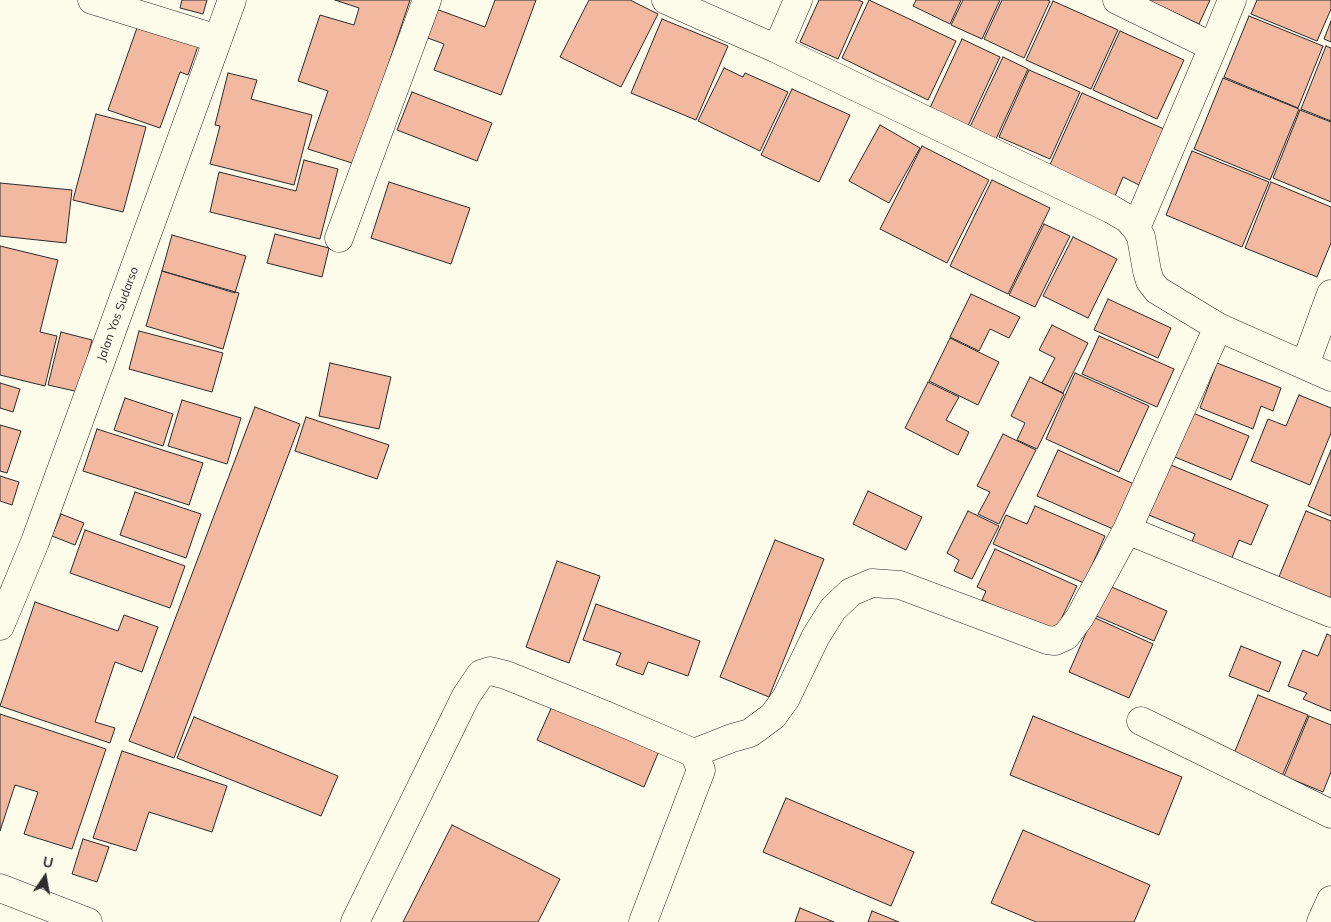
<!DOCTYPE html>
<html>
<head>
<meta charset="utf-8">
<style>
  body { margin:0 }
  #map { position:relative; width:1331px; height:922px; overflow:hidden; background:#fdfbea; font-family:Mulish,sans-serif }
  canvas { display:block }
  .north { position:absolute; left:20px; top:852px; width:50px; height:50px; -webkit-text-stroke:4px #fdfbea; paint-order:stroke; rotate:12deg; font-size:14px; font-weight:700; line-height:20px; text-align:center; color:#2b2b2b }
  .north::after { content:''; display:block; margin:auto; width:18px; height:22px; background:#2b2b2b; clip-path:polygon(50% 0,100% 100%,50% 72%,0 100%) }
</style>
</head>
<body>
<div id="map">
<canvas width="1331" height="922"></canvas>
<div class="north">U</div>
</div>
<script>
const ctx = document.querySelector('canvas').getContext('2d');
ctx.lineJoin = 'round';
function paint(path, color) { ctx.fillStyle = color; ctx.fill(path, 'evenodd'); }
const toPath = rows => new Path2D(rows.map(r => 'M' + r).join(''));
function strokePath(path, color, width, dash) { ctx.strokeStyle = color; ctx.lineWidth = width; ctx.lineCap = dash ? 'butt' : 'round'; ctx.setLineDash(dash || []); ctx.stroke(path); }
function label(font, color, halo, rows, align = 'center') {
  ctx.font = font + ' Mulish,sans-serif'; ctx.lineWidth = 4; ctx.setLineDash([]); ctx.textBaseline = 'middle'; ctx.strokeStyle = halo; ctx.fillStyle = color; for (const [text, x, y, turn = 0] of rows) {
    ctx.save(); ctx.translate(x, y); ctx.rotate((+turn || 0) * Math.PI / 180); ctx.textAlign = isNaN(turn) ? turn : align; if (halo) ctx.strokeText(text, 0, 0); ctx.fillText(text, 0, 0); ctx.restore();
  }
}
const building = toPath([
  [182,0,207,0,203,14,180,8,182,0],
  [335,0,410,0,355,164,308,149,328,91,298,81,320,15,354,25,359,8,335,0],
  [495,0,536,0,501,95,434,70,444,44,425,37,436,9,485,27,495,0],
  [589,0,630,0,658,14,621,87,560,57,589,0],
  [819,0,858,0,863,2,838,59,800,42,819,0],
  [869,0,956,41,928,100,842,58,869,0],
  [916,0,961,0,950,24,913,6,916,0],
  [963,0,1000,0,982,39,951,25,963,0],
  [1002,0,1047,0,1050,1,1024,58,984,39,1002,0],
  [1148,0,1210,0,1199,24,1148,0],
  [1257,0,1331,0,1331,9,1317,41,1251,14,1257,0],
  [1053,1,1118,30,1091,89,1026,60,1053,1],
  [1249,16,1323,46,1298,108,1224,77,1249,16],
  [662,19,728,46,696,120,631,93,662,19],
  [1331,21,1331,42,1324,39,1331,21],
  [138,25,198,46,188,75,180,72,160,128,108,110,138,25],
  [1120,31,1184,60,1157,119,1093,90,1120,31],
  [962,39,1000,57,967,128,929,110,962,39],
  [1326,46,1331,48,1331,121,1301,109,1326,46],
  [1003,57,1028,69,995,141,969,129,1003,57],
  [724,68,743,77,745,73,788,92,760,151,698,121,724,68],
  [1029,70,1080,92,1050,159,999,137,1029,70],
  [228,73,257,80,251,99,312,115,294,185,210,164,220,126,215,125,228,73],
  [1223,78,1299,109,1270,180,1194,149,1223,78],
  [792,89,850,115,819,182,761,155,792,89],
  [412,92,492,123,477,161,397,130,412,92],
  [1082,93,1164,129,1139,185,1123,177,1115,196,1049,167,1082,93],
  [1300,110,1331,122,1331,202,1273,178,1300,110],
  [96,114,146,127,123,212,73,200,96,114],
  [880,125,920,148,889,203,849,181,880,125],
  [922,146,989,180,947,263,880,229,922,146],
  [1192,151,1269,182,1242,247,1166,215,1192,151],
  [304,160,338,169,320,239,210,212,219,172,296,191,304,160],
  [992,180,1050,208,1008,294,950,266,992,180],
  [389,182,470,208,451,264,371,238,389,182],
  [1271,182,1331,207,1331,243,1317,277,1245,248,1271,182],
  [0,183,72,190,66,243,0,236,0,183],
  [1044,224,1070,236,1035,307,1009,295,1044,224],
  [275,234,329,248,322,277,267,263,275,234],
  [172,235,246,256,235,293,162,271,172,235],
  [1073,237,1117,259,1088,318,1043,296,1073,237],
  [0,246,58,260,40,332,57,336,45,386,0,375,0,246],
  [162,271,239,293,223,349,146,326,162,271],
  [971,294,1020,317,1009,338,990,329,979,351,950,337,971,294],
  [1108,299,1171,328,1158,358,1094,330,1108,299],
  [1052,325,1088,343,1063,393,1042,383,1055,358,1039,350,1052,325],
  [139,331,223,353,212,392,129,369,139,331],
  [61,332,92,340,79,392,48,385,61,332],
  [1099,336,1174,369,1157,407,1082,374,1099,336],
  [950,338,999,362,978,405,929,381,950,338],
  [330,363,391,377,379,429,319,416,330,363],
  [1217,363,1281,388,1273,411,1261,406,1253,429,1200,408,1217,363],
  [1075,373,1149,406,1119,472,1046,439,1075,373],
  [1030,377,1064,394,1037,449,1017,440,1025,423,1011,416,1030,377],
  [928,382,959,397,946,420,969,432,958,455,905,428,928,382],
  [0,383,20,389,13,412,0,408,0,383],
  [1299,395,1331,408,1331,433,1310,485,1251,461,1268,419,1286,426,1299,395],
  [125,398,173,414,163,446,114,430,125,398],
  [182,400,241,418,227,464,168,446,182,400],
  [255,407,300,424,174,758,129,741,255,407],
  [1188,411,1249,436,1231,480,1170,455,1188,411],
  [306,417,389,445,377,479,295,451,306,417],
  [0,425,21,431,7,473,0,471,0,425],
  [97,429,203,463,189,505,83,471,97,429],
  [1003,434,1036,450,999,524,978,514,990,492,977,486,1003,434],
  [1058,450,1134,484,1113,529,1037,496,1058,450],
  [1331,450,1331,516,1308,506,1331,450],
  [1166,463,1268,505,1251,545,1239,540,1231,560,1191,544,1195,534,1144,513,1166,463],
  [0,476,19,482,12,505,0,501,0,476],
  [868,491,922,517,906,550,853,524,868,491],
  [135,492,201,514,186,558,120,535,135,492],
  [1035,506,1105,536,1084,583,993,544,1006,515,1027,524,1035,506],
  [968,511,999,526,972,579,954,571,959,560,947,553,968,511],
  [1306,511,1331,521,1331,601,1278,579,1306,511],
  [61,514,84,523,75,545,52,536,61,514],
  [85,530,185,566,170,608,70,573,85,530],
  [775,540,824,559,769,697,720,677,775,540],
  [995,549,1077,586,1054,634,982,600,986,591,977,587,995,549],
  [557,561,600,576,569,663,526,647,557,561],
  [1107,585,1167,611,1154,641,1094,615,1107,585],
  [35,602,118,631,124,615,158,627,142,672,115,662,95,722,115,728,110,743,0,706,35,602],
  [596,604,700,641,688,676,648,662,643,675,616,665,621,653,583,640,596,604],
  [1093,617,1153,644,1129,698,1069,672,1093,617],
  [1327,634,1331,636,1331,711,1303,699,1307,693,1288,686,1303,650,1318,656,1327,634],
  [1241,646,1281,662,1269,692,1229,676,1241,646],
  [1258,695,1308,715,1282,776,1233,756,1258,695],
  [553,704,659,751,644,787,537,740,553,704],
  [0,714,106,749,72,849,24,834,38,792,15,785,0,831,0,714],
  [1033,716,1182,777,1159,835,1010,775,1033,716],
  [1309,716,1331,725,1331,772,1323,792,1284,776,1309,716],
  [194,717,338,776,321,816,177,758,194,717],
  [122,751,227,786,212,832,149,812,136,851,93,838,122,751],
  [786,798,914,852,891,906,763,852,786,798],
  [452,825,560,879,538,922,403,922,452,825],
  [1023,830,1150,885,1134,922,1036,922,991,903,1023,830],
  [83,839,109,847,97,882,72,874,83,839],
  [800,908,834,922,795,922,800,908],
  [872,911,899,922,868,922,872,911]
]);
paint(building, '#f2b8a0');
strokePath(building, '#2b2b2b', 1);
const minor = toPath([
  [92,0,218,39],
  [666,0,777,49,1111,209,1128,219,1136,228,1141,237,1147,271,1150,281,1157,290,1218,327,1331,377],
  [1117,0,1213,47,1232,0],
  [777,49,798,0],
  [1136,228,1213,47],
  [339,238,427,0],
  [1305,365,1331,294],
  [1127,530,1331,613],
  [0,626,35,542,232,0],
  [1141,721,1331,814],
  [355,922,466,696,481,674,490,671,506,675,605,715,694,753,732,738,750,733,773,716,786,698,816,636,833,609,851,592,872,583,900,585,1047,640,1055,641,1066,636,1080,617,1127,530,1218,327],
  [643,922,701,770,694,753],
  [1321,922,1331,900]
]);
const secondary = toPath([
  [0,888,88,922]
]);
strokePath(minor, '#2b2b2b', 29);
strokePath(secondary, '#2b2b2b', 29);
strokePath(minor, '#fdfbea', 28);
strokePath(secondary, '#fdfbea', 28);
label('12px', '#2b2b2b', '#fdfbea', [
  ["Jalan Yos Sudarso",118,314,-70]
]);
</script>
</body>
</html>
